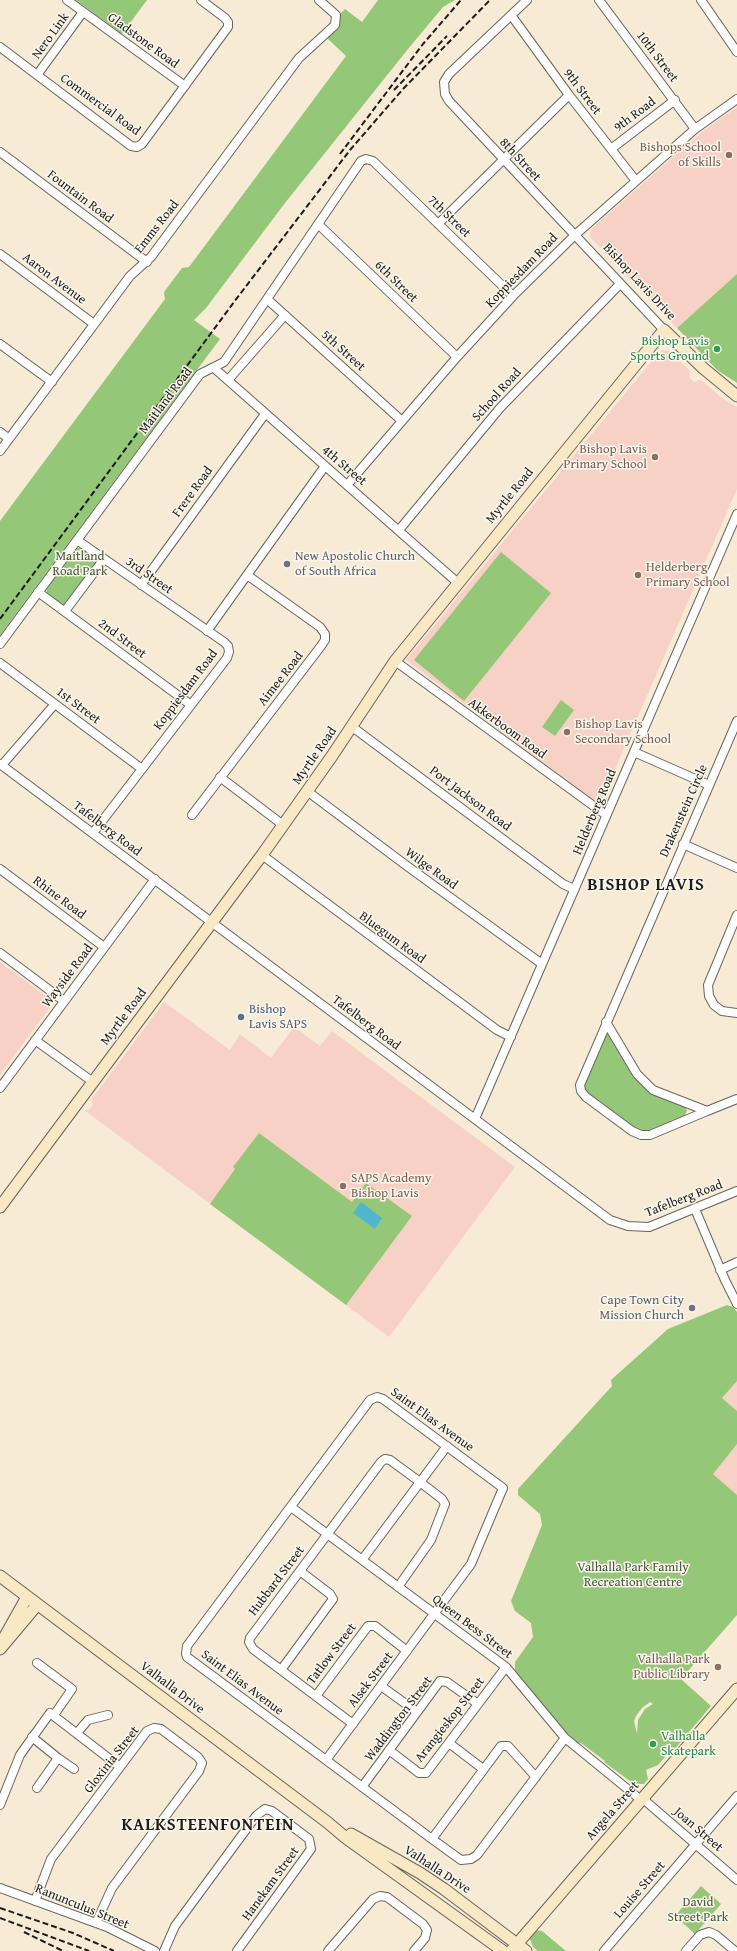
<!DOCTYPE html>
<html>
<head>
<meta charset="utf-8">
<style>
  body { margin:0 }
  canvas { display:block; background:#f7ebd6 }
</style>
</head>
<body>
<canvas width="737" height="1951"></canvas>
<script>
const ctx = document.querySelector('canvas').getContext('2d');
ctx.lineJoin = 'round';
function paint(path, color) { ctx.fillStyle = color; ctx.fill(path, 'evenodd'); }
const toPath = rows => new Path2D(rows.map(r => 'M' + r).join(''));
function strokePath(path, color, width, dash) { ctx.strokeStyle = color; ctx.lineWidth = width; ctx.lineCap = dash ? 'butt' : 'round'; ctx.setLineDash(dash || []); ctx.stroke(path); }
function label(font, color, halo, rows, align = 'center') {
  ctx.font = font + ' "Gentium Book Plus",serif'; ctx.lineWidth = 3; ctx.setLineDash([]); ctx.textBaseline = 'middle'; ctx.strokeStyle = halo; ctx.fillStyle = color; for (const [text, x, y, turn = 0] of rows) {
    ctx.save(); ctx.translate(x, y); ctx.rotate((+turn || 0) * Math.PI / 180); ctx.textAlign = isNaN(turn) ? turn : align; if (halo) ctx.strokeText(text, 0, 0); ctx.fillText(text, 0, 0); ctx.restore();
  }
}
paint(toPath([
  [737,107,737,274,677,328,590,237,591,229,703,131],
  [669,350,690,371,689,377,694,382,701,380,722,398,737,407,737,489,602,799,597,800,591,799,406,660,660,351],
  [0,962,50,999,51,1006,0,1075],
  [164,1002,230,1050,240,1034,271,1058,294,1027,320,1046,332,1031,515,1167,389,1337,84,1110,89,1110,93,1104,91,1100],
  [737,1381,737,1411,722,1398],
  [737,1444,737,1495,712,1474]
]), '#f7d1c6');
paint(toPath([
  [76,0,147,0,122,34],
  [378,0,455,0,443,7,408,49,285,203,206,308,194,320,220,339,0,635,0,521,165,299,164,292,182,268,189,267,346,56,327,38,340,25,340,14,345,9,362,22],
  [737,274,737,383,717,370,677,328],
  [76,548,83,548,99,561,66,606,63,606,48,595,46,589],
  [501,552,551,593,464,701,414,660],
  [561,700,574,710,555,736,542,727],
  [605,1034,609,1034,633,1075,641,1084,646,1088,685,1107,687,1110,685,1116,648,1132,637,1131,585,1091,583,1086],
  [259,1133,352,1202,366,1183,412,1216,346,1305,210,1204,235,1169,233,1167],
  [727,1305,733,1307,737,1312,737,1381,722,1398,737,1411,737,1444,713,1474,737,1495,737,1615,681,1679,711,1706,673,1751,671,1750,658,1765,646,1770,648,1779,644,1784,634,1784,604,1762,618,1750,605,1761,581,1743,578,1744,558,1724,515,1671,515,1662,533,1637,531,1623,515,1611,511,1601,542,1525,540,1514,518,1495,518,1489,612,1386,611,1380,668,1329],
  [650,1702,653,1704,645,1709,638,1720,637,1734,634,1721,636,1716,642,1708],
  [701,1886,721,1904,695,1934,675,1916],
  [535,1930,542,1931,566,1951,538,1951,533,1947,530,1939,530,1935]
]), '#94c778');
paint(toPath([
  [361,1202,382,1218,375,1229,353,1213]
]), '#51b5cf');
const street = toPath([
  [67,0,185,86],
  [527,0,449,74,444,82,445,94,449,101,664,330],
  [599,0,695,129],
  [701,0,737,52],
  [511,15,569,95,636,181],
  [0,47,131,146,137,147,142,144,228,27,228,22,225,18,201,0],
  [37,75,83,12],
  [611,149,675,100],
  [0,152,147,262],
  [318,224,457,357],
  [438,224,569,95],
  [0,254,94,324],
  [267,299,402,421],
  [0,344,52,382],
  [214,368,458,583],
  [228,380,285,315],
  [0,432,9,439],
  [0,451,130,276,151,257,299,58,335,25,336,15,319,0],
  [348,484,457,357,513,296,575,235,695,129,737,99],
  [399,530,500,408,620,284],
  [77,540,224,642,228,646,229,652,227,658,93,833],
  [141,585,265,414],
  [38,592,191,705],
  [65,611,104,559],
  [207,631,325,466],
  [0,644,200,374,224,362,361,161,366,159,373,161,513,296],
  [395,661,606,815],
  [0,663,142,769],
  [351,726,563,884,574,889],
  [634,752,709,785],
  [0,764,610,1220,628,1226,649,1227,737,1191],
  [2,765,55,704],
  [220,777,283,825],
  [307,791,407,866,542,964],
  [192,815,321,646,325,640,325,634,320,627,247,575],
  [683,844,737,868],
  [262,855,497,1030,511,1037],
  [0,869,104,947],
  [737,915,708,985,709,996,714,1005,722,1011,737,1013],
  [0,953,64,1001],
  [606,1022,637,1074,653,1090,707,1111,737,1099],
  [35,1040,93,1082],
  [0,1088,155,879],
  [707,1111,650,1135,641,1135,632,1131,586,1097,581,1091,580,1085,737,721],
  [475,1119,737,514],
  [695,1209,725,1280,737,1304],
  [720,1270,737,1262],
  [291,1507,506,1667,565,1738,641,1800],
  [362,1560,447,1446],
  [37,1663,72,1689,54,1715],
  [281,1670,333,1599,330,1594,300,1571],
  [381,1686,417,1712],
  [316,1696,368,1626,375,1626,407,1651],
  [353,1724,253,1649,249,1642,250,1638,381,1462,385,1459,390,1460,420,1482,442,1499,445,1504,431,1540,398,1587],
  [77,1733,88,1720,108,1715],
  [32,1737,58,1758,37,1788],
  [449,1743,483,1769],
  [389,1750,419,1773,426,1773,506,1667],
  [58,1758,74,1769],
  [326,1760,471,1564,503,1488,383,1399,377,1397,370,1400,187,1646,186,1654,187,1657,326,1760,432,1839,461,1860,471,1859,477,1855,565,1738],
  [362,1787,440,1681,447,1682,478,1704],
  [642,1798,737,1880],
  [0,1805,20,1755,50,1713,120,1767],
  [432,1839,501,1746,508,1746,536,1777],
  [0,1888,107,1927,155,1951],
  [35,1901,51,1859,147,1731,154,1728,161,1729,198,1757,202,1763,199,1771,112,1888,96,1923],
  [164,1951,175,1926,256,1816,265,1809,272,1811,309,1839,311,1849,237,1951],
  [328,1951,373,1899,380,1896,387,1897,423,1924,427,1930,425,1938,414,1951],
  [604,1951,737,1796],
  [686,1951,700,1935,709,1932,716,1935,735,1951]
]);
const secondary = toPath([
  [0,1207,262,855,332,756,395,661,664,330,703,368,737,396],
  [0,1576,327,1822,346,1838,503,1951],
  [4,1638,27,1597],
  [0,1649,37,1605],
  [351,1834,420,1873,444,1889,526,1951],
  [511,1951,737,1689]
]);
strokePath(street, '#69645d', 10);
strokePath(secondary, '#69645d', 13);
strokePath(street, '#fff', 8);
strokePath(secondary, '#f8e8c3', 11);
strokePath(toPath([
  [394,90,447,36],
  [340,154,423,44,461,0],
  [0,619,234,302,350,150,403,89,490,0],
  [0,1908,73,1933,114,1951],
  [0,1918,89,1951],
  [24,1932,63,1951]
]), '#1c1c1c', 2, [6, 3]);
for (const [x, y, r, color] of [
  [729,155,4,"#8d6e63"],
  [717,349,4,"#2e9e5b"],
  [655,457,4,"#8d6e63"],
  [287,564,4,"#6b7280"],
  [638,575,4,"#8d6e63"],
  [567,732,4,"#8d6e63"],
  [241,1017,4,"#5c6f8a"],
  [343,1186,4,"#8d6e63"],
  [692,1308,4,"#6b7280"],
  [718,1667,4,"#8d6e63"],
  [653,1744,4,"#2e9e5b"]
]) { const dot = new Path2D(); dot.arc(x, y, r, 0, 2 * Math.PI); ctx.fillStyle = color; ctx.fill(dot); strokePath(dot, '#fbf7ec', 1.5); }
label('13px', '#1c1c1c', '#fbf7ec', [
  ["Nero Link",51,36,-54],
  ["Gladstone Road",143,41,36],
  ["10th Street",657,57,53],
  ["9th Street",582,92,53],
  ["Commercial Road",100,105,36],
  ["9th Road",635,115,-37],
  ["8th Street",520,160,47],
  ["Fountain Road",80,197,37],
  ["7th Street",449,217,44],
  ["Emms Road",157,227,-52],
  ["Koppiesdam Road",522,271,-46],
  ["Aaron Avenue",54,279,37],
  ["6th Street",396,282,44],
  ["Bishop Lavis Drive",639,282,47],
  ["5th Street",343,351,42],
  ["School Road",497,395,-48],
  ["Maitland Road",166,401,-53],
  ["4th Street",344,466,40],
  ["Frere Road",193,492,-54],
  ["Myrtle Road",510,496,-51],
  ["3rd Street",149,576,35],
  ["2nd Street",122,639,37],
  ["Aimee Road",281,679,-52],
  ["Koppiesdam Road",186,690,-53],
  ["1st Street",78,706,37],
  ["Akkerboom Road",507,729,36],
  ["Myrtle Road",315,756,-55],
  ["Port Jackson Road",470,799,37],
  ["Drakenstein Circle",684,811,-66],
  ["Helderberg Road",595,812,-67],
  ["Tafelberg Road",107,829,37],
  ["Wilge Road",431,869,36],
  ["Rhine Road",59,898,37],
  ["Bluegum Road",392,938,36],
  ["Wayside Road",68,976,-53],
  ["Myrtle Road",124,1017,-53],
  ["Tafelberg Road",366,1023,37],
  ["Tafelberg Road",684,1199,-21],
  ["Saint Elias Avenue",432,1420,36],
  ["Hubbard Street",277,1581,-53],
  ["Queen Bess Street",472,1627,37],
  ["Tatlow Street",332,1654,-53],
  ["Alsek Street",371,1680,-53],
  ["Saint Elias Avenue",242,1683,37],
  ["Valhalla Drive",172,1688,37],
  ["Waddington Street",399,1719,-53],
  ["Arangieskop Street",450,1720,-52],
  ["Gloxinia Street",112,1760,-52],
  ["Angela Street",613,1811,-49],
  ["Joan Street",698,1830,41],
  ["Valhalla Drive",437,1870,33],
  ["Hanekam Street",271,1884,-54],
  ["Louise Street",640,1890,-49],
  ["Ranunculus Street",82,1907,22]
]);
label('13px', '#785e54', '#fbf7ec', [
  ["Bishops School",721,148],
  ["of Skills",721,163],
  ["Bishop Lavis",647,450],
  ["Primary School",647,465],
  ["Helderberg",646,568,"left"],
  ["Primary School",646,583,"left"],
  ["Bishop Lavis",575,725,"left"],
  ["Secondary School",575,740,"left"],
  ["SAPS Academy",351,1179,"left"],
  ["Bishop Lavis",351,1194,"left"],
  ["Valhalla Park",710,1660],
  ["Public Library",710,1675]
], 'right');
label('13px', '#27864d', '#fbf7ec', [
  ["Bishop Lavis",709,342],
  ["Sports Ground",709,357],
  ["Valhalla",661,1737,"left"],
  ["Skatepark",661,1752,"left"]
], 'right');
label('13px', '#46583c', '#fbf7ec', [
  ["Maitland",80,557],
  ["Road Park",80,572],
  ["Valhalla Park Family",633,1568],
  ["Recreation Centre",633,1583],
  ["David",698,1903],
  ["Street Park",698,1918]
]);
label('13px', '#5b616d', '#fbf7ec', [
  ["New Apostolic Church",295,557],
  ["of South Africa",295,572],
  ["Cape Town City",684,1301,"right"],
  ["Mission Church",684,1316,"right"]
], 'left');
label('13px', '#4e5e75', '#fbf7ec', [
  ["Bishop",249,1010],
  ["Lavis SAPS",249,1025]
], 'left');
ctx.letterSpacing = '1px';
label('bold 17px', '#1c1c1c', '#fbf7ec', [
  ["BISHOP LAVIS",646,886],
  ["KALKSTEENFONTEIN",208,1826]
]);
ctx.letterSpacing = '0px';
</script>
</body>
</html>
